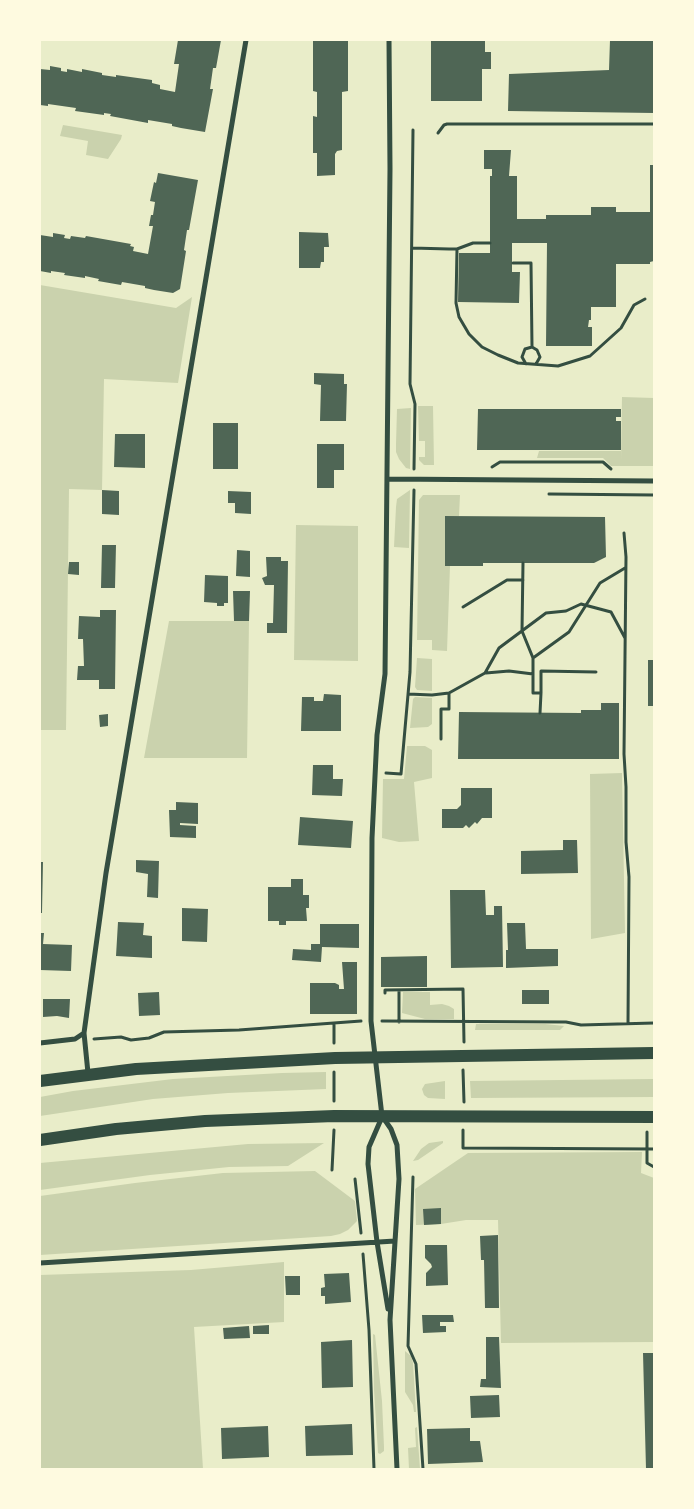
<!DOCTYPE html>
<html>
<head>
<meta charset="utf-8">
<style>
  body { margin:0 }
  #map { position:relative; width:694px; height:1509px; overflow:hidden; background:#e9edc9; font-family:"Golos Text",sans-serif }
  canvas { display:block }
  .frame { position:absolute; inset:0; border:41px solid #fefae0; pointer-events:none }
</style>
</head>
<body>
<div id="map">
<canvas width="694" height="1509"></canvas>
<div class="frame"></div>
</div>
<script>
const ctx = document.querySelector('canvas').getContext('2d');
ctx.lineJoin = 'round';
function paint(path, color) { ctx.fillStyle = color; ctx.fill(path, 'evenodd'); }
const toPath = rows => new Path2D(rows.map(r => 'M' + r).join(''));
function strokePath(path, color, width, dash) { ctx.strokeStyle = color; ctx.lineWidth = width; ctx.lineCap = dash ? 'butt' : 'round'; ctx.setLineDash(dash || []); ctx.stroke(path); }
paint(toPath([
  [63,125,122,135,121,139,108,159,86,155,88,141,60,136],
  [40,285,176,308,192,297,178,383,104,379,102,490,69,489,66,730,40,730],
  [622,397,654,398,654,466,611,466,603,458,537,458,539,451,621,451,621,460],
  [418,406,433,406,434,465,424,465,419,460,419,457,425,457,425,441,419,441],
  [411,408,410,469,406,468,399,459,396,452,396,444,397,409],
  [410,490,409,548,394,547,396,507,397,499],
  [423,495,460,495,459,516,445,516,450,566,447,651,432,650,432,640,417,640,419,500],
  [296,525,358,526,358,661,294,660],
  [169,621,249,621,247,758,144,758],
  [417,658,432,659,432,691,417,690,415,687],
  [415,697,432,698,432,724,428,727,410,728,413,699],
  [407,746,425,746,432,750,432,778,414,782,419,841,399,842,382,838,383,779,404,779],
  [622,773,625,933,591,939,590,774],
  [403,992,430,992,430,1005,442,1004,449,1006,454,1009,454,1019,425,1019,402,1013],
  [476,1024,545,1024,564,1026,560,1030,475,1030],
  [326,1072,326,1089,228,1093,153,1099,40,1116,40,1097,73,1091,173,1079,282,1073],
  [654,1079,654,1097,471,1098,470,1081],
  [445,1081,445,1099,428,1098,424,1095,422,1089,425,1084],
  [443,1141,443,1143,418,1160,413,1161,421,1149,429,1143],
  [324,1143,288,1166,229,1167,150,1175,40,1190,40,1163,248,1144],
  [642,1152,641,1173,654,1178,654,1342,501,1343,498,1220,466,1220,441,1224,416,1225,415,1189,468,1153],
  [315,1171,355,1201,357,1221,348,1230,340,1234,331,1236,40,1255,40,1196,135,1183,223,1173],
  [284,1262,284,1322,194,1327,203,1469,40,1469,40,1275,191,1270],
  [373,1334,375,1335,382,1401,384,1447,384,1451,380,1454,378,1453,374,1390],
  [405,1351,411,1356,413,1363,416,1412,414,1412,413,1405,405,1392],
  [417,1427,420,1469,409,1469,408,1448,416,1447,415,1428]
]), '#cad2ad');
paint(toPath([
  [178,40,221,40,216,68,213,68,210,89,213,89,205,132,181,128,172,126,172,124,148,120,148,123,110,116,111,114,104,113,104,115,75,111,76,108,48,104,48,106,40,105,40,69,50,70,50,66,61,68,61,71,67,72,67,69,82,72,82,69,102,73,102,75,116,77,116,75,152,80,152,83,160,85,160,89,175,92,179,64,174,64],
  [313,40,348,40,348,91,342,92,342,150,337,151,335,154,335,175,317,176,317,153,313,153,313,116,317,117,317,92,313,91],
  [431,40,485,40,485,52,491,52,491,69,482,69,482,101,431,101],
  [610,40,654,40,654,113,508,111,509,74,609,70],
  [484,150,511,150,509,176,517,176,517,219,546,219,546,215,591,215,591,207,616,207,616,212,650,212,650,165,654,165,654,261,650,262,650,264,616,264,616,307,591,307,591,320,589,320,588,327,592,327,592,346,546,346,547,243,512,243,512,272,520,272,519,303,458,302,459,253,490,253,490,176,492,176,492,169,484,169],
  [158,173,198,180,189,230,187,230,184,250,186,251,180,289,173,293,154,290,145,288,145,286,122,282,121,285,98,281,99,279,85,276,85,278,64,275,65,273,51,271,51,273,40,271,40,235,53,237,53,233,65,235,64,238,70,239,71,236,85,238,86,236,131,244,130,246,134,247,133,251,148,254,153,226,149,226,151,215,153,215,155,202,150,201,154,182,156,183],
  [299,232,328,233,329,247,324,247,324,262,321,262,320,268,299,268],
  [314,373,344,374,344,384,347,384,346,421,320,421,321,385,314,384],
  [478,409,621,409,621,417,616,417,616,421,621,421,621,450,477,450],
  [213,423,238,423,238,469,213,469],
  [115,434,145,434,145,468,114,467],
  [317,444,344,444,344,470,334,470,334,488,317,488],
  [102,490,119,491,119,515,102,514],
  [228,491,251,492,251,514,235,513,235,503,228,503],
  [445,516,605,517,606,557,594,563,483,563,483,566,445,566],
  [102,545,116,545,115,588,101,588],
  [237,550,250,551,250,577,236,576],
  [266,557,281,557,281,561,288,561,287,633,267,633,267,623,273,623,274,585,265,585,262,578,267,576],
  [69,562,79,562,79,575,68,574],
  [205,575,228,576,228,603,224,603,224,606,217,606,217,603,204,602],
  [233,591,250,591,249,621,234,621],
  [100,610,116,610,115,689,99,689,99,680,77,680,78,666,84,666,83,639,78,639,79,616,100,617],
  [648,660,654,660,654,706,648,706],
  [324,694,341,695,341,731,301,731,302,697,314,697,314,701,323,701],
  [601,703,619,703,619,759,458,759,459,712,581,713,581,710,601,710],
  [108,714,108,726,100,727,99,715],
  [313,765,333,765,333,779,343,779,342,796,312,795],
  [461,788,492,788,492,818,482,818,477,824,475,822,469,828,466,825,463,828,442,828,442,809,457,809,461,805],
  [176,802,198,803,198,824,180,823,180,825,196,826,196,838,170,837,169,810,176,810],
  [300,817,353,821,351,848,298,845],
  [563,840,577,840,578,873,521,874,521,851,563,850],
  [136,860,159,861,158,898,147,897,148,874,136,872],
  [40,862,43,862,42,913,40,913],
  [291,879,303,879,303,895,309,895,309,908,306,908,307,921,286,921,286,925,279,925,279,921,268,921,268,887,291,887],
  [450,890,485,890,486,915,494,915,494,906,502,906,503,967,451,968],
  [182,908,208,909,207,942,182,941],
  [118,922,144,923,143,935,152,936,152,958,116,956],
  [507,923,525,923,526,949,558,949,558,966,506,968,506,950,508,950],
  [320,924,359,924,359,948,322,947,321,962,292,960,293,949,311,950,311,944,320,944],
  [40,933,44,933,43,944,72,945,71,971,40,970],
  [427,956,427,987,381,987,381,957],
  [342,962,357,962,357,1014,310,1014,310,983,335,983,339,985,339,989,344,989],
  [522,990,549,990,549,1004,522,1004],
  [159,992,160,1015,139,1016,138,993],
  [43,999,70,999,69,1018,57,1016,43,1017],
  [441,1208,441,1224,424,1225,423,1209],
  [498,1235,499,1308,485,1308,484,1260,481,1260,480,1236],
  [425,1245,447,1245,448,1285,426,1286,426,1273,432,1267,431,1264,425,1258],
  [349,1273,351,1302,325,1304,325,1296,321,1296,321,1288,325,1287,324,1274],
  [285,1276,300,1276,300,1295,286,1295],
  [422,1315,453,1315,454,1322,440,1322,440,1326,446,1326,446,1332,423,1333],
  [269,1325,269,1334,253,1334,253,1326],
  [249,1326,250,1338,224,1339,223,1328],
  [486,1337,499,1337,501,1388,480,1387,481,1379,486,1379],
  [352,1340,353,1387,322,1388,321,1342],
  [643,1353,654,1353,654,1469,646,1469],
  [499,1395,500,1417,471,1418,470,1396],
  [352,1424,353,1455,306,1456,305,1426],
  [268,1426,269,1457,222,1459,221,1428],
  [470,1428,470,1441,480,1441,483,1462,428,1464,427,1429]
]), '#4f6655');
strokePath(toPath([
  [413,130,410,384,415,404,414,469],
  [438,133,444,125,447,124,654,124],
  [412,248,449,249,457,249,473,243,490,243],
  [457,249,456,303,459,317,469,334,482,347,498,355,518,363,558,366,590,356,621,328,634,305,645,299],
  [513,263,531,263,532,347,537,350,540,357,536,364],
  [526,364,522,357,525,349,532,347],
  [492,467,500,462,603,462,611,469],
  [549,494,654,495],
  [624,533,626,557,624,754,626,787,626,842,629,877,628,1023],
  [523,563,522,631,533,658,569,632,600,583,625,568],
  [463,607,507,580,523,580],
  [533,658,533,693,541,693,540,713],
  [486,673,509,671,533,674],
  [541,693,541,671,596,672],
  [408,694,432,695,449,693,485,673,499,648,546,613,566,611,581,604,611,612,625,638],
  [441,739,441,709,449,709,449,693],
  [386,773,401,774,410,672,414,490],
  [385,993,385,990,463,989,464,1042],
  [382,1021,566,1022,581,1025,654,1023],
  [399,1022,399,990],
  [334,1024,334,1043],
  [94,1039,121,1037,131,1040,149,1038,164,1032,239,1030,361,1021],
  [463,1070,464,1102],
  [334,1101,334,1072],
  [463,1130,463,1148,654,1149],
  [647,1132,647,1163,654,1167],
  [332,1170,334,1130],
  [413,1177,408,1346,416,1364,423,1469],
  [355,1179,361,1233],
  [363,1254,369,1330,374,1469]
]), '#344e41', 3);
strokePath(toPath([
  [389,40,390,169,385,674,377,735,372,838,371,1021,382,1116,391,1129,397,1145,399,1179,390,1320,397,1469],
  [387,479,654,481],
  [40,1043,75,1039,84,1033],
  [88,1073,84,1033,106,873,246,40],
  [382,1117,369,1147,368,1164,377,1242,388,1309],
  [40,1263,395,1241]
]), '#344e41', 5);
strokePath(toPath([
  [40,1081,136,1069,335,1058,654,1053],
  [40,1140,116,1129,205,1121,334,1116,654,1117]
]), '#344e41', 12);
</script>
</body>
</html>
